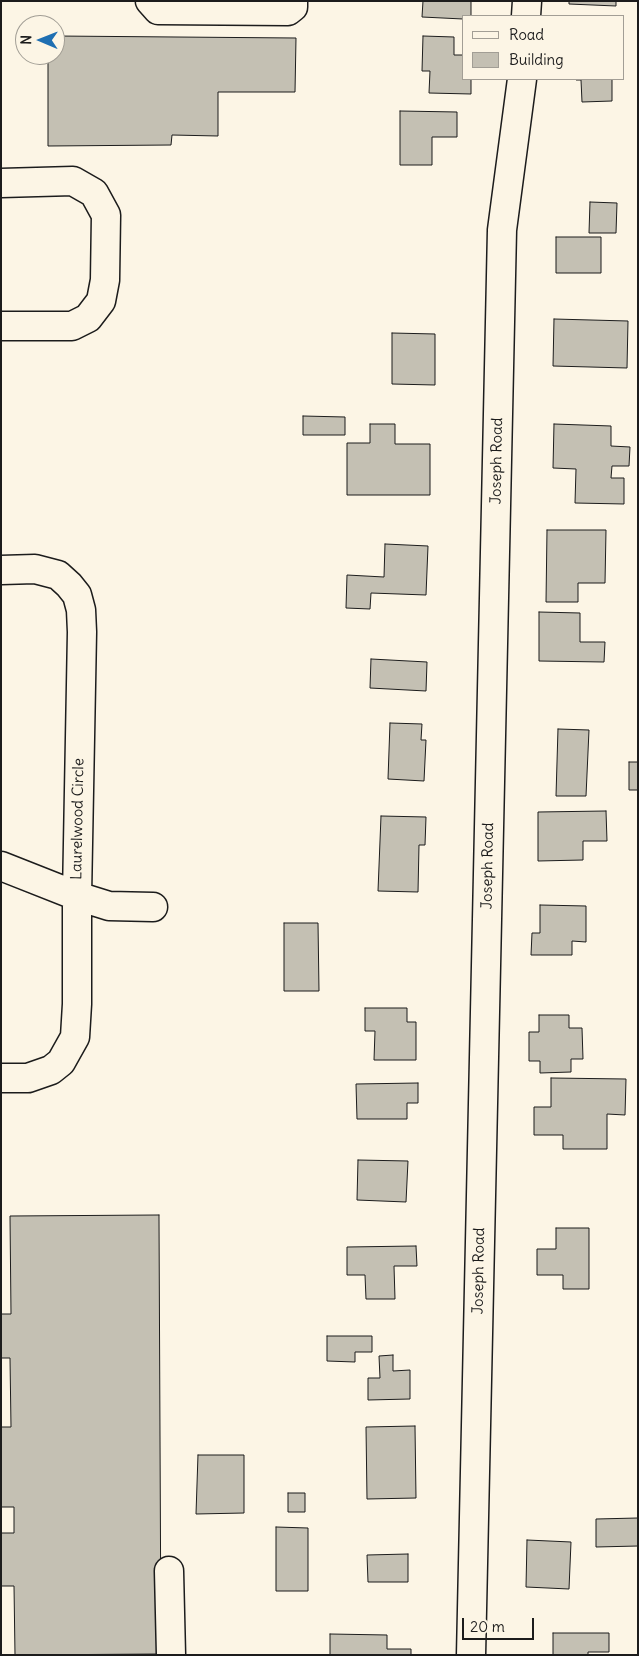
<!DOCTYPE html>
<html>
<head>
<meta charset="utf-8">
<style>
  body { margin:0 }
  #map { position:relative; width:639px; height:1656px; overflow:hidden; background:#fcf5e5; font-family:Delius,sans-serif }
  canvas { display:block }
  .frame { position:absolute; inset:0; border:2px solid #1c1c1c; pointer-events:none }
  .legend { position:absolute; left:462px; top:15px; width:162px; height:65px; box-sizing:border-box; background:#fcf5e5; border:1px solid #a29e95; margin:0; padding:6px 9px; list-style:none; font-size:15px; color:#1c1c1c }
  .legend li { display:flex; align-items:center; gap:10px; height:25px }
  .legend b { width:25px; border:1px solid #a29e95 }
  .north { position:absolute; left:15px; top:15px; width:50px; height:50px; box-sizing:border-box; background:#fcf5e5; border:1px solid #a29e95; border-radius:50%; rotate:271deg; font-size:14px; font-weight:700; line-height:20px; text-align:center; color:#1c1c1c }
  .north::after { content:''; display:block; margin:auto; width:18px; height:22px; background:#1f6fb2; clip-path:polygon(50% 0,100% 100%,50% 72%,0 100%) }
  .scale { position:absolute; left:462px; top:1618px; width:72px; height:22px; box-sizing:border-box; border:2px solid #1c1c1c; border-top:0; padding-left:6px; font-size:15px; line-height:18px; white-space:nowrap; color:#1c1c1c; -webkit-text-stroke:4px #fcf5e5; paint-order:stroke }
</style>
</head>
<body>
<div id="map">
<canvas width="639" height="1656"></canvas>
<div class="frame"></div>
<ul class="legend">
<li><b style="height:6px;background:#fcf5e5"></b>Road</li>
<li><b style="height:14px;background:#c4c0b3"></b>Building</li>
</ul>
<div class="north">N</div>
<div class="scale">20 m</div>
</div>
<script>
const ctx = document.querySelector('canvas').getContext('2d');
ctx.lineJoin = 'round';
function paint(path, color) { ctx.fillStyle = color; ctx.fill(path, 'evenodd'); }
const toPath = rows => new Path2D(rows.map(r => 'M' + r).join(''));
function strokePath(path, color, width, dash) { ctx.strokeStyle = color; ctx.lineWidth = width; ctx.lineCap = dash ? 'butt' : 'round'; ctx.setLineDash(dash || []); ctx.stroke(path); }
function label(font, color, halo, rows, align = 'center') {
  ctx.font = font + ' Delius,sans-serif'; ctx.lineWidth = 5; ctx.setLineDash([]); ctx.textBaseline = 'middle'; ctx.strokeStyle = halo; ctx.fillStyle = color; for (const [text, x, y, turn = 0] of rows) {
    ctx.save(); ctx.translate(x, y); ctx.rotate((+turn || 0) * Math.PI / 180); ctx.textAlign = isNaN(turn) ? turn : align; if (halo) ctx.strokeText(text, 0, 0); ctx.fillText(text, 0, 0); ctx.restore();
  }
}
const building = toPath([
  [423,1,471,1,471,16,463,16,463,19,422,17,423,1],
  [569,1,616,1,616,6,569,4,569,1],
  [55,36,296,38,295,92,218,92,218,136,172,135,171,145,48,146,48,55,55,55,55,36],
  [423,36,454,37,454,55,463,55,463,79,471,79,471,94,429,93,430,71,422,71,423,36],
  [576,79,612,79,612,101,582,102,581,80,576,80,576,79],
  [400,111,457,112,457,137,432,137,432,165,400,165,400,111],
  [590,202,617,203,616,233,589,233,590,202],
  [556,237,601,237,601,273,556,273,556,237],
  [554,319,628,321,627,368,553,366,554,319],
  [392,333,435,334,435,385,392,384,392,333],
  [303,416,345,417,345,435,303,435,303,416],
  [370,424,395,424,395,444,430,444,430,495,347,495,347,443,370,443,370,424],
  [554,424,611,426,611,446,630,447,629,466,612,466,611,478,624,478,624,504,575,503,576,469,553,468,554,424],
  [547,530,606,530,605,583,578,583,578,602,546,602,547,530],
  [385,544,428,546,426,595,371,593,370,609,346,608,347,575,384,577,385,544],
  [539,612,580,613,580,642,605,642,604,662,539,661,539,612],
  [371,659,427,662,426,691,370,688,371,659],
  [390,723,422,724,421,740,426,740,424,781,388,779,390,723],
  [558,729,589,730,586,796,556,796,558,729],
  [629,762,638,762,638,790,629,790,629,762],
  [606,811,607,841,583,841,583,860,538,861,538,812,606,811],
  [381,816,426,817,425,845,419,845,418,892,378,891,381,816],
  [540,905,586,906,586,942,572,941,572,955,531,955,532,933,540,933,540,905],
  [284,923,318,923,319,991,284,991,284,923],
  [365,1008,407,1008,407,1022,416,1022,416,1060,374,1060,375,1031,365,1031,365,1008],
  [539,1015,569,1015,569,1028,582,1028,583,1059,571,1059,571,1072,540,1073,540,1061,529,1061,529,1032,539,1032,539,1015],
  [551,1078,626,1079,625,1115,607,1114,607,1149,563,1149,563,1135,534,1135,534,1107,551,1107,551,1078],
  [418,1083,418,1103,407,1103,407,1119,357,1119,356,1084,418,1083],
  [358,1160,408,1161,406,1202,357,1200,358,1160],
  [159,1215,161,1654,15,1655,14,1586,1,1586,1,1533,14,1533,14,1507,1,1507,1,1427,11,1427,10,1358,1,1358,1,1314,11,1314,10,1216,159,1215],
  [556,1228,589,1228,589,1289,563,1289,563,1275,537,1275,537,1249,556,1249,556,1228],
  [416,1246,417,1266,394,1266,395,1299,366,1299,365,1275,347,1275,347,1247,416,1246],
  [327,1336,372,1336,372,1352,355,1352,355,1362,327,1361,327,1336],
  [393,1355,393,1371,410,1370,410,1399,368,1400,368,1378,380,1378,379,1356,393,1355],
  [415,1426,416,1498,367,1499,366,1427,415,1426],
  [198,1455,244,1455,244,1513,196,1514,198,1455],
  [288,1493,305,1493,305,1512,288,1512,288,1493],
  [638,1518,638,1546,596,1547,596,1519,638,1518],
  [276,1527,308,1528,308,1591,276,1591,276,1527],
  [527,1540,571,1542,569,1589,526,1587,527,1540],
  [408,1554,408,1582,368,1582,367,1555,408,1554],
  [553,1633,609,1633,609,1652,588,1652,588,1655,553,1655,553,1633],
  [330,1634,387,1635,387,1649,411,1649,411,1655,330,1655,330,1634]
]);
paint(building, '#c4c0b3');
strokePath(building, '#1c1c1c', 1);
const minor = toPath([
  [150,1,158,10,288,11,293,7,293,1],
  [526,16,527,1],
  [1,183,73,181,94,193,106,215,105,280,101,301,88,318,72,326,1,326],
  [1,570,35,569,58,575,69,585,77,595,81,610,82,632,77,896,77,1004,75,1037,61,1062,51,1070,28,1078,1,1078],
  [1,866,77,896,109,906,153,907],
  [169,1571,171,1655],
  [471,1655,502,230,522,79]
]);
strokePath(minor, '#1c1c1c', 31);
strokePath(minor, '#fcf5e5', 28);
label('15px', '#1c1c1c', '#fcf5e5', [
  ["Joseph Road",497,461,-89],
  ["Laurelwood Circle",78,819,-89],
  ["Joseph Road",488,866,-89],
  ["Joseph Road",479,1271,-89]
]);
</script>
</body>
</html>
